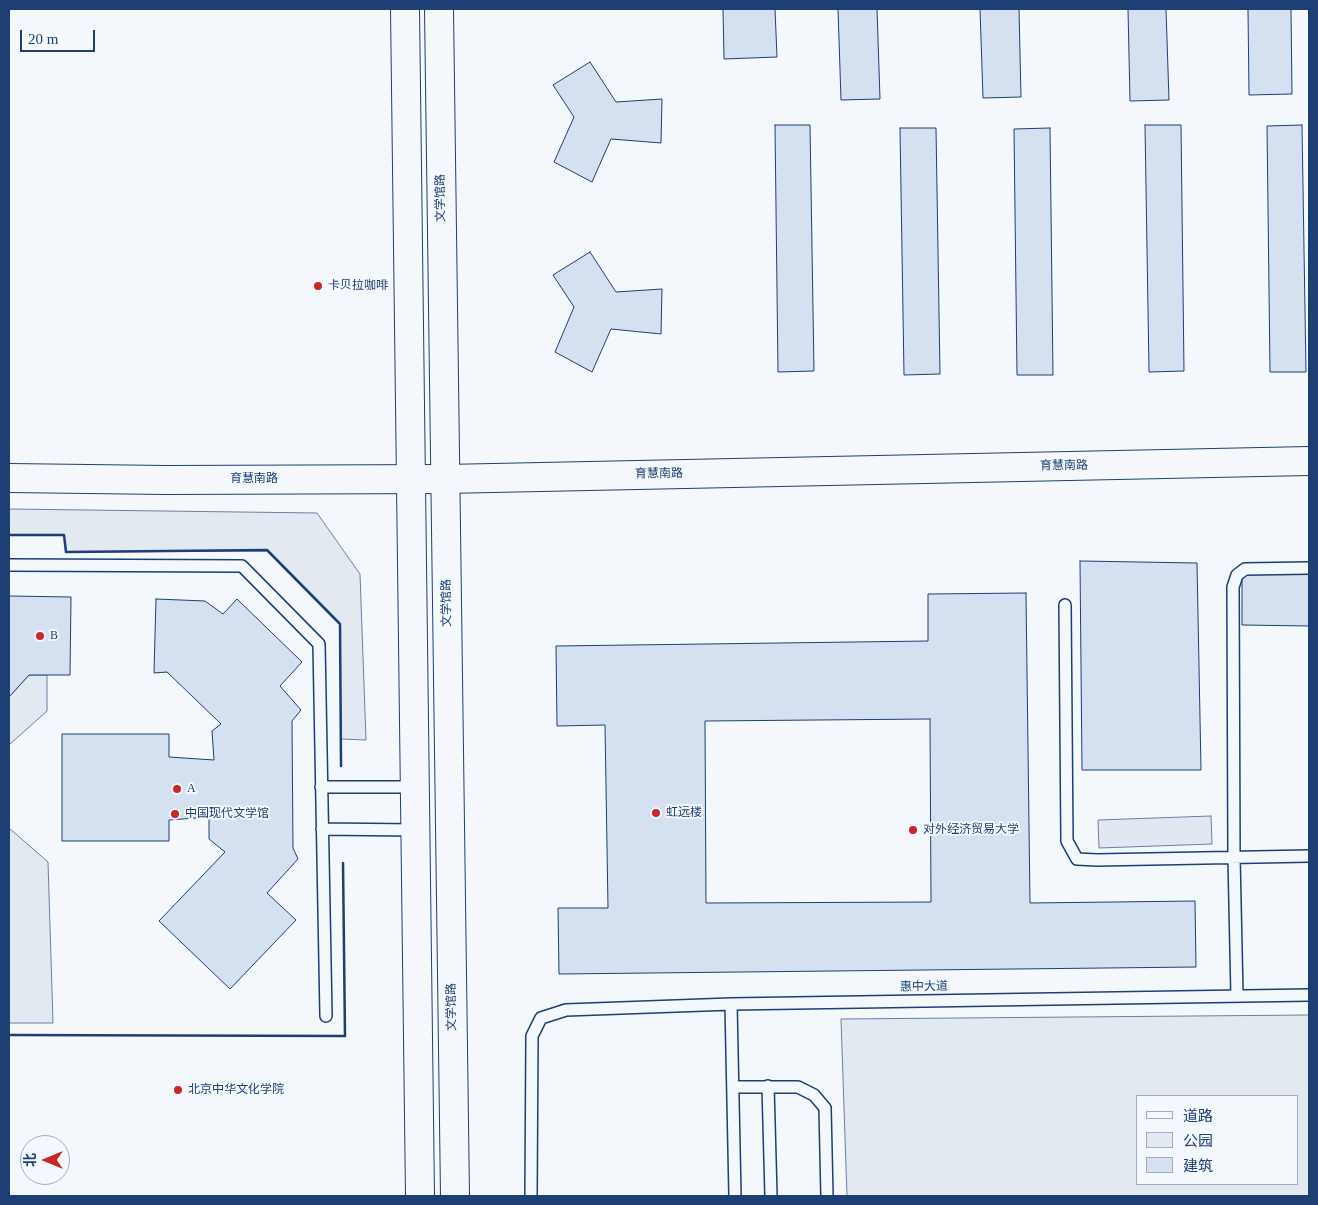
<!DOCTYPE html>
<html>
<head>
<meta charset="utf-8">
<style>
  body { margin:0 }
  #map { position:relative; width:1318px; height:1205px; overflow:hidden; background:#f4f7fb; font-family:"Times New Roman","Noto Sans SC",serif }
  canvas { display:block }
  .frame { position:absolute; inset:0; border:10px solid #1d3f73; pointer-events:none }
  .legend { position:absolute; left:1136px; top:1095px; width:162px; height:90px; box-sizing:border-box; background:#f4f7fb; border:1px solid #9eadc5; margin:0; padding:6px 9px; list-style:none; font-size:15px; color:#1d3f73 }
  .legend li { display:flex; align-items:center; gap:10px; height:25px }
  .legend b { width:25px; border:1px solid #9eadc5 }
  .north { position:absolute; left:20px; top:1135px; width:50px; height:50px; box-sizing:border-box; background:#f4f7fb; border:1px solid #9eadc5; border-radius:50%; rotate:270deg; font-size:14px; font-weight:700; line-height:20px; text-align:center; color:#1d3f73 }
  .north::after { content:''; display:block; margin:auto; width:18px; height:22px; background:#c62828; clip-path:polygon(50% 0,100% 100%,50% 72%,0 100%) }
  .scale { position:absolute; left:20px; top:30px; width:75px; height:22px; box-sizing:border-box; border:2px solid #1d3f73; border-top:0; padding-left:6px; font-size:15px; line-height:18px; white-space:nowrap; color:#1d3f73; -webkit-text-stroke:4px #f4f7fb; paint-order:stroke }
</style>
</head>
<body>
<div id="map">
<canvas width="1318" height="1205"></canvas>
<div class="frame"></div>
<ul class="legend">
<li><b style="height:6px;background:#f4f7fb"></b>道路</li>
<li><b style="height:14px;background:#e3e9f0"></b>公园</li>
<li><b style="height:14px;background:#d5e0f0"></b>建筑</li>
</ul>
<div class="north">北</div>
<div class="scale">20 m</div>
</div>
<script>
const ctx = document.querySelector('canvas').getContext('2d');
ctx.lineJoin = 'round';
function paint(path, color) { ctx.fillStyle = color; ctx.fill(path, 'evenodd'); }
const toPath = rows => new Path2D(rows.map(r => 'M' + r).join(''));
function strokePath(path, color, width, dash) { ctx.strokeStyle = color; ctx.lineWidth = width; ctx.lineCap = dash ? 'butt' : 'round'; ctx.setLineDash(dash || []); ctx.stroke(path); }
function label(font, color, halo, rows, align = 'center') {
  ctx.font = font + ' "Times New Roman","Noto Sans SC",serif'; ctx.lineWidth = 4; ctx.setLineDash([]); ctx.textBaseline = 'middle'; ctx.strokeStyle = halo; ctx.fillStyle = color; for (const [text, x, y, turn = 0] of rows) {
    ctx.save(); ctx.translate(x, y); ctx.rotate((+turn || 0) * Math.PI / 180); ctx.textAlign = isNaN(turn) ? turn : align; if (halo) ctx.strokeText(text, 0, 0); ctx.fillText(text, 0, 0); ctx.restore();
  }
}
const green = toPath([
  [9,509,317,513,360,574,366,740,341,739,340,624,267,551,66,552,64,535,9,535,9,509],
  [29,675,47,675,47,711,9,745,9,697,29,675],
  [9,828,48,862,53,1023,9,1023,9,828],
  [1309,1015,1309,1196,847,1196,841,1019,1309,1015],
  [1297,1096,1297,1184,1137,1184,1137,1096,1297,1096]
]);
paint(green, '#e3e9f0');
strokePath(green, '#687fa3', 1);
const parking = toPath([
  [1211,816,1212,844,1099,848,1098,820,1211,816]
]);
paint(parking, '#e3e8f0');
strokePath(parking, '#687fa3', 1);
const building = toPath([
  [723,9,775,9,777,57,724,59,723,9],
  [838,9,877,9,880,99,841,100,838,9],
  [980,9,1019,9,1021,97,983,98,980,9],
  [1128,9,1166,9,1169,100,1130,101,1128,9],
  [1248,9,1291,9,1292,94,1249,95,1248,9],
  [590,62,616,102,662,99,661,143,611,139,592,182,554,162,574,117,553,85,590,62],
  [775,125,810,125,814,371,778,372,775,125],
  [1145,125,1181,125,1184,371,1149,372,1145,125],
  [1302,125,1306,372,1270,372,1267,126,1302,125],
  [900,128,936,128,940,374,904,375,900,128],
  [1050,128,1053,375,1017,375,1014,129,1050,128],
  [590,252,616,292,662,289,661,334,611,329,592,372,555,352,574,307,553,275,590,252],
  [1080,561,1197,563,1201,770,1082,770,1080,561],
  [1242,573,1309,574,1309,626,1242,625,1242,573],
  [1026,593,1030,903,1195,901,1196,967,559,974,558,908,608,908,605,725,557,726,556,646,928,641,928,594,1026,593],
  [930,719,931,902,706,903,705,721,930,719],
  [9,596,71,597,70,675,29,675,9,697,9,596],
  [156,599,205,601,223,614,237,599,302,662,280,686,301,710,292,721,293,848,298,859,267,893,296,920,230,989,159,921,225,852,209,839,209,817,169,820,169,841,62,841,62,734,169,734,169,757,214,760,212,731,221,724,167,672,154,673,156,599]
]);
paint(building, '#d5e0f0');
strokePath(building, '#1d3f73', 1);
const service = toPath([
  [9,565,242,566,319,644,326,1016],
  [1065,605,1067,841,1077,859,1097,860,1309,856],
  [321,787,415,787],
  [322,829,415,830],
  [1237,996,1234,857,1233,587,1237,575,1245,569,1309,568],
  [768,1086,771,1196],
  [733,1087,798,1087,814,1095,825,1108,827,1196],
  [531,1196,532,1036,541,1018,566,1010,731,1004],
  [735,1196,731,1004,1309,995]
]);
const tertiary = toPath([
  [9,478,166,480,445,479,1309,461]
]);
const secondary = toPath([
  [405,9,420,1196],
  [439,9,455,1196]
]);
strokePath(service, '#1d3f73', 14);
strokePath(tertiary, '#1d3f73', 30);
strokePath(secondary, '#1d3f73', 30);
strokePath(service, '#f4f7fb', 11);
strokePath(tertiary, '#f4f7fb', 28);
strokePath(secondary, '#f4f7fb', 28);
strokePath(toPath([
  [9,535,64,535,66,552,267,550,340,624,341,766],
  [9,1035,345,1036,343,863]
]), '#1d3f73', 2.5);
for (const [x, y, r, color] of [
  [318,286,5,"#c62828"],
  [40,636,5,"#c62828"],
  [177,789,5,"#c62828"],
  [656,813,5,"#c62828"],
  [175,814,5,"#c62828"],
  [913,830,5,"#c62828"],
  [178,1090,5,"#c62828"]
]) { const dot = new Path2D(); dot.arc(x, y, r, 0, 2 * Math.PI); ctx.fillStyle = color; ctx.fill(dot); strokePath(dot, '#f4f7fb', 2); }
label('12px', '#1d3f73', '#f4f7fb', [
  ["文学馆路",441,198,-91],
  ["育慧南路",1064,466,-1],
  ["育慧南路",659,474,-1],
  ["育慧南路",254,479],
  ["文学馆路",447,603,-91],
  ["惠中大道",924,987,-1],
  ["文学馆路",452,1007,-91]
]);
label('12px', '#1d3f73', '#f4f7fb', [
  ["卡贝拉咖啡",328,286],
  ["B",50,636],
  ["A",187,789],
  ["虹远楼",666,813],
  ["中国现代文学馆",185,814],
  ["对外经济贸易大学",923,830],
  ["北京中华文化学院",188,1090]
], 'left');
</script>
</body>
</html>
